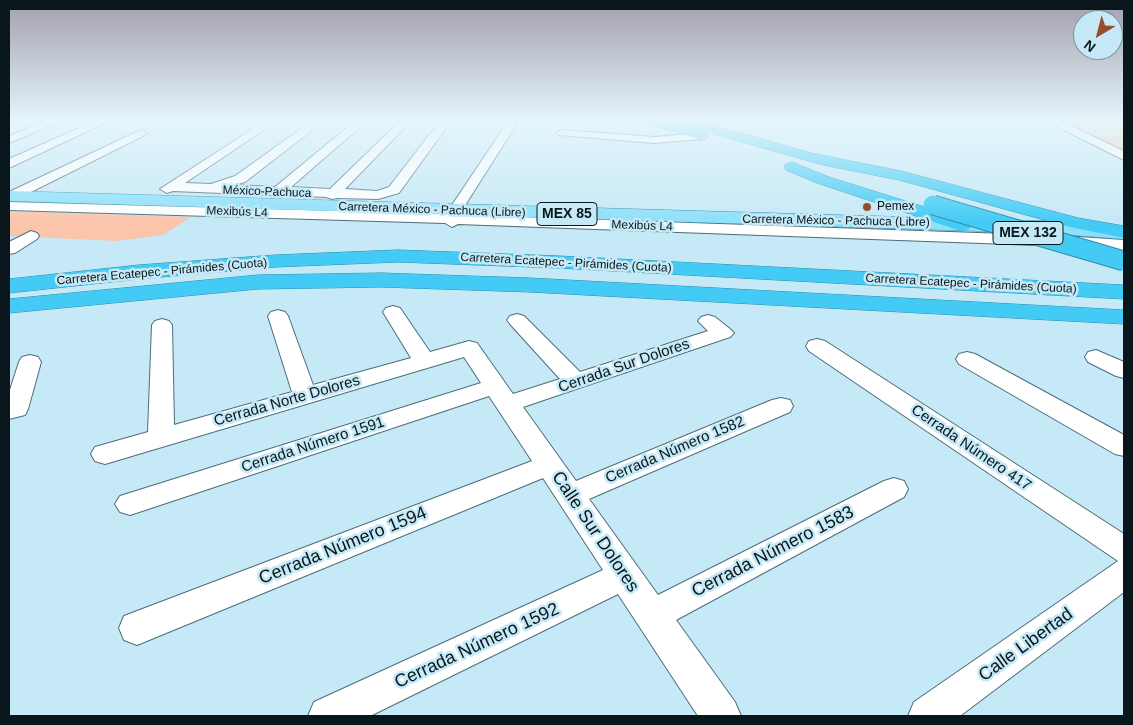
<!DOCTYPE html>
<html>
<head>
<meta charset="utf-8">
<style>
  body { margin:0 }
  #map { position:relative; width:1133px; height:725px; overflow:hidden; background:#c6e9f7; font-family:Helvetica,sans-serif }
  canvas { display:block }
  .frame { position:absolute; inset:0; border:10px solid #09161b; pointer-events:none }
  .north { position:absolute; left:1073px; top:10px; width:50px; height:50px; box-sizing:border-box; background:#c6e9f7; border:1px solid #7a959f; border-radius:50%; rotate:217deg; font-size:14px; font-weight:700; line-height:20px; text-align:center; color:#09161b }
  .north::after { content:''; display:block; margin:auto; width:18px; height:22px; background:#954e29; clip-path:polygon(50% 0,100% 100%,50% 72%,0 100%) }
</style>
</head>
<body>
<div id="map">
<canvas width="1133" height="725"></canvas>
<div class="frame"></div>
<div class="north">N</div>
</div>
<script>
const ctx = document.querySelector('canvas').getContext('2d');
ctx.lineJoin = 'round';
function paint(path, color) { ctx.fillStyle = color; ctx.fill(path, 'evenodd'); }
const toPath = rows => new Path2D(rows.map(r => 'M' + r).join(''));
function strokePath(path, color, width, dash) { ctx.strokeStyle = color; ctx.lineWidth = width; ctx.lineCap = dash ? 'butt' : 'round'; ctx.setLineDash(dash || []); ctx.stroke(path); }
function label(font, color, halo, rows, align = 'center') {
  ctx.font = font + ' Helvetica,sans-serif'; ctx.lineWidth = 5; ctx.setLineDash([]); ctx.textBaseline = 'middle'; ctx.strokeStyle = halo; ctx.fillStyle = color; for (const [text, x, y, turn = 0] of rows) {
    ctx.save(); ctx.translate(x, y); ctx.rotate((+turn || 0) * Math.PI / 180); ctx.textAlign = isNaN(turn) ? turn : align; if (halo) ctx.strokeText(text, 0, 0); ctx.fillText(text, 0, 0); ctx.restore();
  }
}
paint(toPath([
  [1056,121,1124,121,1124,150],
  [9,211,191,217,163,235,117,241,9,236]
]), '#fbc5ab');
const minor = toPath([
  [46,121,61,121,9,143,9,136,46,121],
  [95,121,109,121,9,168,9,159,95,121],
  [265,121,277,121,185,183,211,184,235,176,312,121,324,121,245,182,234,185,275,187,355,121,367,121,291,187,330,189,400,121,411,121,345,189,377,191,389,187,440,121,451,121,399,193,378,199,337,198,332,199,326,197,282,195,276,197,270,195,173,191,167,193,160,189,265,121],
  [1046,121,1060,121,1124,151,1124,160,1046,121],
  [511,122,516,125,462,210,461,215,1064,236,1124,240,1124,250,1064,246,458,224,452,227,445,223,9,210,9,202,446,214,507,123,511,122],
  [141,130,147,133,145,135,17,199,9,199,9,192,141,130],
  [563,130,654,137,702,133,708,136,702,139,654,143,559,135,557,133,559,131,563,130],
  [31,231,37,233,39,236,37,239,15,253,9,254,9,242,31,231],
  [393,306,400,308,430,352,469,341,477,343,513,394,560,379,510,324,507,320,510,316,517,314,524,316,580,372,708,331,698,321,701,317,708,315,715,317,730,329,734,333,730,337,523,407,576,481,772,400,781,398,790,400,793,406,790,412,589,499,658,595,884,481,894,478,904,481,908,489,904,497,676,620,735,702,741,716,698,716,618,594,370,716,308,716,314,702,603,570,543,478,137,645,124,640,119,628,124,616,532,461,489,396,130,515,120,512,115,504,120,496,481,383,464,357,105,464,95,461,91,454,95,447,148,432,152,325,155,321,162,319,169,321,172,325,174,425,292,392,268,316,271,312,278,310,285,312,288,316,313,385,411,358,383,312,386,308,393,306],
  [817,339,825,341,1124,534,1124,592,960,716,908,716,914,702,1118,561,809,351,806,346,809,341,817,339],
  [1096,350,1124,362,1124,378,1116,376,1088,362,1085,357,1088,352,1096,350],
  [967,352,975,354,1124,435,1124,456,1115,454,959,364,956,359,959,354,967,352],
  [30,355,38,357,41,362,28,409,25,415,9,419,9,393,19,362,22,357,30,355]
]);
const major = toPath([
  [9,191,1043,221,1124,227,1124,239,1043,233,9,201,9,191]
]);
const highway = toPath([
  [645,121,666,121,705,132,707,135,700,139,646,124,645,121],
  [678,121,699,121,811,153,901,171,1078,218,1124,226,1124,238,1070,227,899,180,823,165,679,124,678,121],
  [792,162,829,177,969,221,972,225,969,229,962,231,955,229,817,183,786,170,784,167,786,164,792,162],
  [398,250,559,256,1124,285,1124,299,559,268,398,262,275,267,139,279,9,293,9,279,139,265,275,255,398,250],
  [381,273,530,278,1124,310,1124,324,530,292,381,287,258,289,9,313,9,299,258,275,381,273]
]);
strokePath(minor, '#4d6d79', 2);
strokePath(major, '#2f8ca9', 1);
strokePath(highway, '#2f8ca9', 1);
paint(minor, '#fff');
paint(major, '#8ee0f9');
paint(highway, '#43cbf5');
const highwayBridge = toPath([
  [933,205,1124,261]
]);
strokePath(highwayBridge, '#2f8ca9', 21, []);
strokePath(highwayBridge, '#43cbf5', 19);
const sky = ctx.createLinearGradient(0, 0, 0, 223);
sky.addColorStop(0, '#a29fac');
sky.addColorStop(0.54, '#e5f5fb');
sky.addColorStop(1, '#e5f5fb00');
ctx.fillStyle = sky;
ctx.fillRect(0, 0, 1133, 223);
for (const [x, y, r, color] of [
  [867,207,5,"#954e29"]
]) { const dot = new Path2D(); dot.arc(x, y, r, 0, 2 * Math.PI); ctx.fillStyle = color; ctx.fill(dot); strokePath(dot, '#c6e9f7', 2); }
label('12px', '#09161b', '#c6e9f7', [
  ["México-Pachuca",267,192,2],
  ["Carretera México - Pachuca (Libre)",432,210,2],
  ["Mexibús L4",237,212,2],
  ["Carretera México - Pachuca (Libre)",836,221,1],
  ["Mexibús L4",642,226,2],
  ["Carretera Ecatepec - Pirámides (Cuota)",566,263,3],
  ["Carretera Ecatepec - Pirámides (Cuota)",162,272,-5],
  ["Carretera Ecatepec - Pirámides (Cuota)",971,284,3]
]);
label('12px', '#09161b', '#c6e9f7', [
  ["Pemex",877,207]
], 'left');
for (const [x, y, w] of [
  [567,214,60],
  [1028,233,70]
]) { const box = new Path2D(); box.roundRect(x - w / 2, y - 11.5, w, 23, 4); ctx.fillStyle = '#c6e9f7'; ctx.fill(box); strokePath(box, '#09161b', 1); }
label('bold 14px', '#09161b', null, [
  ["MEX 85",567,214],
  ["MEX 132",1028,233]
]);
label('15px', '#09161b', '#c6e9f7', [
  ["Cerrada Sur Dolores",624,366,-19],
  ["Cerrada Norte Dolores",287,401,-16],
  ["Cerrada Número 1591",313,445,-18],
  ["Cerrada Número 417",971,448,34],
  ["Cerrada Número 1582",675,450,-23]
]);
label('18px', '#09161b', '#c6e9f7', [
  ["Calle Sur Dolores",595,532,56],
  ["Cerrada Número 1594",343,546,-22],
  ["Cerrada Número 1583",773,552,-27],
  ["Calle Libertad",1026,645,-36],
  ["Cerrada Número 1592",477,646,-25]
]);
</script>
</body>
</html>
